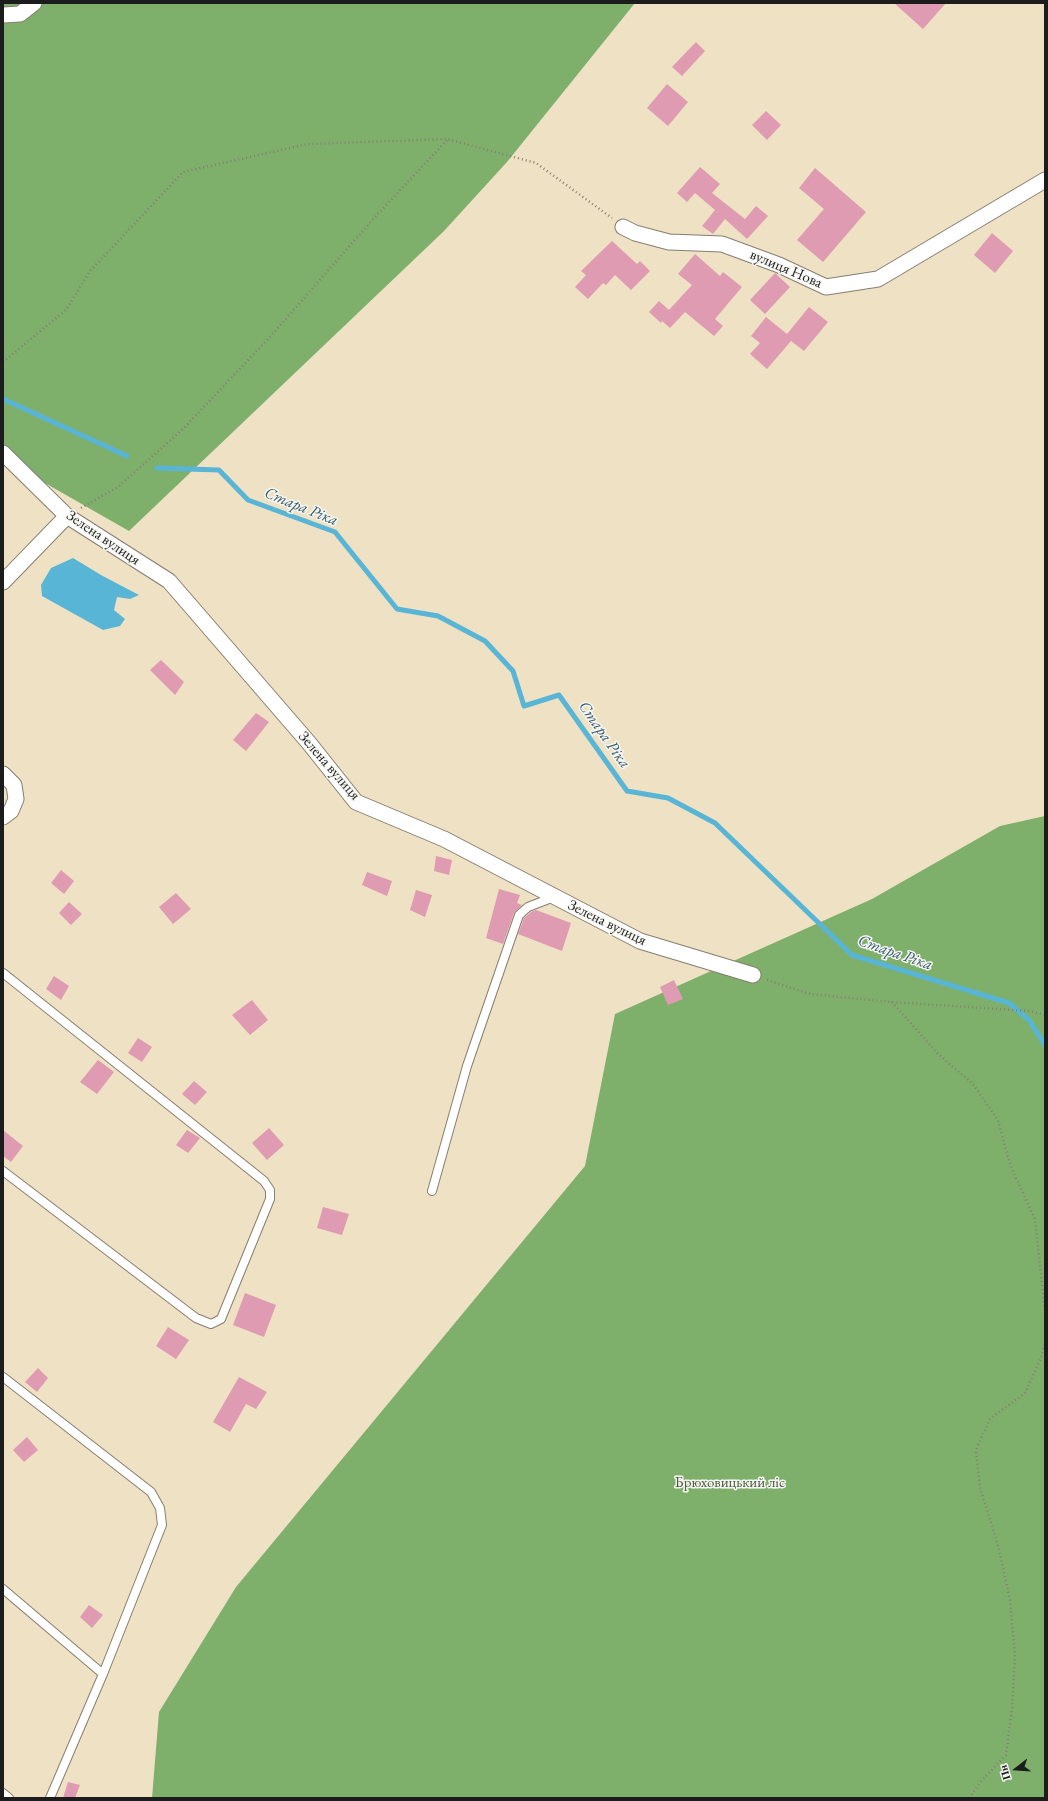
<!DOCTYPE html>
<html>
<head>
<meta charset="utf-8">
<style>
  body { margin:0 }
  #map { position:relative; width:1048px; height:1801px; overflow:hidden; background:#efe1c4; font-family:"EB Garamond",serif }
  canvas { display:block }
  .frame { position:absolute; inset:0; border:4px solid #1c1c1c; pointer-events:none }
  .north { position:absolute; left:996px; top:1749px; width:40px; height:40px; -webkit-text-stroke:3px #f6f6f2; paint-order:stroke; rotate:253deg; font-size:11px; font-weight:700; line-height:16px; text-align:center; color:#1c1c1c }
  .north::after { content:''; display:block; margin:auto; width:14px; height:18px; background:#1c1c1c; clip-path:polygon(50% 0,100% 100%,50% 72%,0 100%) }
</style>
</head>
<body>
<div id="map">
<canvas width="1048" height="1801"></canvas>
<div class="frame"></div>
<div class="north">Пн</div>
</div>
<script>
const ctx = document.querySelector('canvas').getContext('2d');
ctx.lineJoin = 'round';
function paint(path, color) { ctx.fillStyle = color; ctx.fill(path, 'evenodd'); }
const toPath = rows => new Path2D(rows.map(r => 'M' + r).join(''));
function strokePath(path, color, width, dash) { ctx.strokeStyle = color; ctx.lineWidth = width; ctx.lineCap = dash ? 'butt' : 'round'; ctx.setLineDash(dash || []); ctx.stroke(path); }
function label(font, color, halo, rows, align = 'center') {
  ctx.font = font + ' "EB Garamond",serif'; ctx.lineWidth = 3; ctx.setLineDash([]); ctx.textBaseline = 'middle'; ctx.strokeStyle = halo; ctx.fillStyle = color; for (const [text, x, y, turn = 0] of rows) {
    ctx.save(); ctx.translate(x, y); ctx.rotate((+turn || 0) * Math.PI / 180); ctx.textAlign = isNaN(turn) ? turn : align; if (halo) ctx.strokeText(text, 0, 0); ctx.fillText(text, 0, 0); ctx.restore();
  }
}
paint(toPath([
  [3,3,635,3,507,162,444,231,129,531,3,459],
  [1045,816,1045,1798,152,1798,159,1712,236,1587,585,1166,615,1014,872,899,1000,826]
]), '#7eb06c');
paint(toPath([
  [73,558,101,575,139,595,130,599,117,597,114,610,125,619,120,626,103,630,42,596,41,585,51,568]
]), '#58b5d6');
strokePath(toPath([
  [3,399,127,456],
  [157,468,219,470,248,500,335,532,397,609,438,616,485,641,513,671,524,706,559,695,627,791,668,798,715,823,852,955,1009,1003,1029,1020,1045,1045]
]), '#58b5d6', 5);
paint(toPath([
  [894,3,946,3,923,29],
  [696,42,705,51,682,76,672,67],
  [667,84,688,102,668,126,647,108],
  [766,111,781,125,767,140,752,125],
  [700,167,720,184,712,193,745,219,756,206,768,216,747,239,725,219,713,234,702,226,715,210,695,193,687,202,677,193],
  [815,168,866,212,823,262,797,240,824,209,799,188],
  [992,233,1013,251,995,273,974,255],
  [612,241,637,264,640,261,650,271,631,290,615,275,606,285,603,283,588,299,575,287,586,275,581,271],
  [695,254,720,276,723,272,742,287,715,319,723,326,714,336,685,312,670,328,662,321,661,323,649,312,659,301,669,310,692,285,678,274],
  [775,273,790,287,765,314,750,300],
  [809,307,828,322,804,351,791,341,767,369,750,354,760,343,751,336,766,317,787,334],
  [161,660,184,682,175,695,150,670],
  [256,713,269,722,246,751,233,740],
  [436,856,452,860,449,875,434,871],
  [61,870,74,881,64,894,51,883],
  [367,872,392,881,387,896,362,885],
  [499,889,520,895,517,903,522,905,514,913,503,944,486,938],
  [416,890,432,895,425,917,410,910],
  [176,893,191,909,173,924,159,907],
  [69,902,82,914,71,925,59,913],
  [536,910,571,923,562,951,518,934,524,918,531,912],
  [54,976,69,986,61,1000,46,989],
  [674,980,683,999,668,1005,660,987],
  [252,1000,268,1020,250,1035,232,1015],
  [138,1038,152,1047,142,1062,128,1053],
  [98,1060,114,1072,97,1094,80,1082],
  [194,1081,207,1092,195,1105,182,1094],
  [269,1128,284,1145,267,1160,252,1143],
  [3,1130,23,1146,11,1162,3,1156],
  [187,1130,200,1138,188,1153,176,1145],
  [323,1207,349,1214,342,1235,317,1228],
  [245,1293,276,1305,264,1337,233,1325],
  [168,1327,189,1340,176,1359,156,1346],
  [38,1368,48,1378,37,1392,25,1382],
  [239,1377,267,1392,256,1409,246,1404,230,1432,213,1422],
  [27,1437,38,1450,24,1462,13,1450],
  [89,1605,103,1615,92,1628,80,1617],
  [68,1782,80,1785,75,1798,63,1798]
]), '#df9bb2');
const service = toPath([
  [3,973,264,1181,270,1190,270,1199,221,1319,211,1324,196,1318,3,1171],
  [432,1191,467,1066,519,915,528,907,554,897],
  [3,1377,151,1492,160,1508,162,1525,103,1674,50,1798],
  [3,1589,103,1674],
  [3,1793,9,1798]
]);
const minor = toPath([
  [3,15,20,14,34,3],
  [623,227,635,233,669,242,722,244,779,265,826,287,878,279,1045,180],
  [3,453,67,516,169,581,309,743,356,802,444,839,640,941,753,975],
  [3,582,67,516],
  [3,774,14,785,16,799,11,811,3,817]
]);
strokePath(service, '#867e70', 10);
strokePath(minor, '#867e70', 17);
strokePath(toPath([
  [3,362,66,310,90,271,183,172,308,144,447,139,536,163,612,218],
  [81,508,118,487,182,430,269,338,375,217,447,140],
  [767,980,810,994,892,1002,1029,1011,1045,1015],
  [892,1002,938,1054,972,1083,998,1120,1010,1165,1035,1219,1045,1312],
  [969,1798,982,1780,1006,1755,1012,1709,1015,1655,1010,1600,999,1549,980,1487,976,1450,990,1419,1025,1393,1041,1358,1045,1343]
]), '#867e70', 2.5, [1, 3]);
strokePath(service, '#fff', 8);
strokePath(minor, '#fff', 15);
label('15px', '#1c1c1c', '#f6f6f2', [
  ["вулиця Нова",786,269,23],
  ["Зелена вулиця",103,538,34],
  ["Зелена вулиця",329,766,49],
  ["Зелена вулиця",607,923,26]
]);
label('15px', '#495a3e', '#f6f6f2', [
  ["Брюховицький ліс",730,1483]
]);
label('italic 16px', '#345966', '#f6f6f2', [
  ["Стара Ріка",301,507,22],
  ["Стара Ріка",604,735,55],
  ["Стара Ріка",895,953,19]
]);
</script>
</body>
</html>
